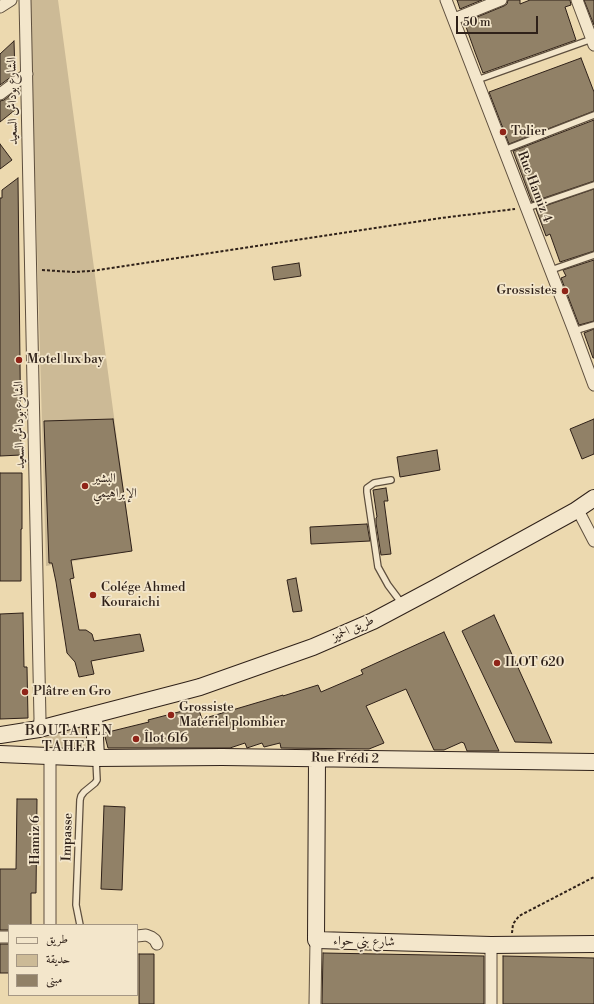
<!DOCTYPE html>
<html>
<head>
<meta charset="utf-8">
<style>
  body { margin:0 }
  #map { position:relative; width:594px; height:1004px; overflow:hidden; background:#ecd9af; font-family:"Libre Bodoni",Amiri,serif }
  canvas { display:block }
  .legend { position:absolute; left:8px; top:924px; width:130px; height:72px; box-sizing:border-box; background:#f3e6cb; border:1px solid #a59784; margin:0; padding:5px 7px; list-style:none; font-size:12px; color:#2f2119 }
  .legend li { display:flex; align-items:center; gap:8px; height:20px }
  .legend b { width:20px; border:1px solid #a59784 }
  .scale { position:absolute; left:456px; top:16px; width:82px; height:18px; box-sizing:border-box; border:2px solid #2f2119; border-top:0; padding-left:5px; font-size:12px; line-height:14px; white-space:nowrap; color:#2f2119; -webkit-text-stroke:3px #f3e6cb; paint-order:stroke }
</style>
</head>
<body>
<div id="map">
<canvas width="594" height="1004"></canvas>
<ul class="legend">
<li><b style="height:5px;background:#f3e6cb"></b>طريق</li>
<li><b style="height:11px;background:#ccba96"></b>حديقة</li>
<li><b style="height:11px;background:#918167"></b>مبنى</li>
</ul>
<div class="scale">50 m</div>
</div>
<script>
const ctx = document.querySelector('canvas').getContext('2d');
ctx.lineJoin = 'round';
function paint(path, color) { ctx.fillStyle = color; ctx.fill(path, 'evenodd'); }
const toPath = rows => new Path2D(rows.map(r => 'M' + r).join(''));
function strokePath(path, color, width, dash) { ctx.strokeStyle = color; ctx.lineWidth = width; ctx.lineCap = dash ? 'butt' : 'round'; ctx.setLineDash(dash || []); ctx.stroke(path); }
function label(font, color, halo, rows, align = 'center') {
  ctx.font = font + ' "Libre Bodoni",Amiri,serif'; ctx.lineWidth = 3.5; ctx.setLineDash([]); ctx.textBaseline = 'middle'; ctx.strokeStyle = halo; ctx.fillStyle = color; for (const [text, x, y, turn = 0] of rows) {
    ctx.save(); ctx.translate(x, y); ctx.rotate((+turn || 0) * Math.PI / 180); ctx.textAlign = isNaN(turn) ? turn : align; if (halo) ctx.strokeText(text, 0, 0); ctx.fillText(text, 0, 0); ctx.restore();
  }
}
paint(toPath([
  [30,0,58,0,132,551,46,566],
  [82,724,90,728,90,743,86,749,59,751,47,747,45,736,48,731]
]), '#ccba96');
const building = toPath([
  [457,0,482,0,460,9,457,0],
  [508,0,520,0,520,4,530,0,570,0,571,5,565,7,576,40,483,73,475,52,465,24,466,24,465,22,504,6,507,4,508,0],
  [584,0,594,0,594,25,584,0],
  [14,41,15,74,0,85,0,54,14,41],
  [581,58,594,92,594,111,509,144,489,92,581,58],
  [14,92,15,110,0,122,0,101,4,100,14,92],
  [594,120,594,181,532,202,513,151,594,120],
  [0,144,12,160,0,169,0,144],
  [18,178,21,455,0,456,0,198,2,198,2,190,18,178],
  [594,189,594,251,560,262,550,234,546,236,536,209,594,189],
  [594,260,594,321,579,325,561,278,566,276,563,270,594,260],
  [299,263,301,276,274,280,272,267,299,263],
  [594,329,594,358,593,358,584,333,594,329],
  [113,419,132,551,71,560,74,578,70,579,79,630,86,630,92,634,94,641,140,634,144,651,91,661,94,674,79,677,75,662,67,653,56,582,52,563,49,563,44,421,113,419],
  [594,419,594,454,582,459,570,429,594,419],
  [437,450,440,470,400,477,397,457,437,450],
  [0,473,22,473,22,529,21,529,21,581,0,581,0,473],
  [386,488,388,501,384,501,391,554,381,555,376,523,376,518,377,517,373,490,386,488],
  [367,524,370,541,311,544,310,527,367,524],
  [296,578,302,611,293,612,287,580,296,578],
  [23,613,24,667,27,667,28,718,0,719,0,614,23,613],
  [494,615,531,696,552,743,515,742,462,631,494,615],
  [444,632,499,751,467,751,464,743,463,743,462,742,444,750,434,750,406,689,366,706,384,743,369,749,281,748,280,743,264,747,262,743,247,748,245,743,230,748,108,748,104,733,149,722,148,720,198,707,202,719,283,695,283,696,318,685,321,692,363,674,361,670,444,632],
  [17,799,37,799,36,893,31,893,31,925,9,925,9,930,0,930,0,869,16,869,17,799],
  [104,806,125,807,122,890,101,889,104,806],
  [0,944,9,944,9,973,0,973,0,944],
  [323,953,484,956,484,1004,322,1004,323,953],
  [139,954,154,954,154,1004,139,1004,139,954],
  [503,956,594,958,594,1004,503,1004,503,956]
]);
paint(building, '#918167');
strokePath(building, '#2f2119', 1);
const lane = toPath([
  [477,80,592,39],
  [504,150,594,115],
  [527,208,594,185],
  [551,270,594,255],
  [574,331,594,325],
  [391,480,374,483,367,488,367,492,378,567,388,585,403,605],
  [80,925,76,905,80,800,81,796,84,792,95,783,97,780,96,760]
]);
const street = toPath([
  [25,0,40,719,39,729],
  [446,0,574,331,594,385],
  [577,0,594,45],
  [0,7,11,0],
  [454,19,501,0],
  [0,94,27,74],
  [581,516,594,541],
  [50,756,50,925],
  [137,936,146,935,151,937,155,940,157,944],
  [0,937,9,937],
  [315,1004,316,940],
  [491,1004,491,945]
]);
const secondary = toPath([
  [94,716,96,758],
  [0,735,39,729,58,724,185,691,200,687,313,647,373,621,435,588,575,511,594,498],
  [0,754,96,758,222,757,594,762],
  [317,759,316,940,491,945,594,944]
]);
strokePath(lane, '#5e4f3e', 8);
strokePath(street, '#5e4f3e', 13);
strokePath(secondary, '#2f2119', 18);
strokePath(toPath([
  [42,270,73,272,92,271,441,218,515,209],
  [512,933,513,924,519,916,594,877]
]), '#2f2119', 2, [3, 2]);
strokePath(lane, '#f3e6cb', 5.5);
strokePath(street, '#f3e6cb', 11);
strokePath(secondary, '#f3e6cb', 16);
for (const [x, y, r, color] of [
  [503,132,4,"#8f2418"],
  [565,291,4,"#8f2418"],
  [19,360,4,"#8f2418"],
  [85,486,4,"#8f2418"],
  [93,595,4,"#8f2418"],
  [497,663,4,"#8f2418"],
  [25,692,4,"#8f2418"],
  [171,715,4,"#8f2418"],
  [136,739,4,"#8f2418"]
]) { const dot = new Path2D(); dot.arc(x, y, r, 0, 2 * Math.PI); ctx.fillStyle = color; ctx.fill(dot); strokePath(dot, '#f3e6cb', 1.5); }
label('13px', '#2f2119', '#f3e6cb', [
  ["الشارع بوداش السعيد",13,101,-91],
  ["Rue Hamiz 4",534,187,69],
  ["الشارع بوداش السعيد",20,425,-91],
  ["طريق الحميز",353,629,-24],
  ["Rue Frédi 2",345,759,1],
  ["Impasse",68,837,-88],
  ["Hamiz 6",36,840,-90],
  ["شارع بني حواء",364,942,1]
]);
label('13px', '#2f2119', '#f3e6cb', [
  ["Tolier",511,132],
  ["Grossistes",557,291,"right"],
  ["Motel lux bay",27,360],
  ["البشير",93,479],
  ["الإبراهيمي",93,494],
  ["Colége Ahmed",101,588],
  ["Kouraichi",101,603],
  ["ILOT 620",505,663],
  ["Plâtre en Gro",33,692],
  ["Grossiste",179,708],
  ["Matériel plombier",179,723],
  ["Îlot 616",144,739]
], 'left');
ctx.letterSpacing = '1px';
label('14px', '#2f2119', '#f3e6cb', [
  ["BOUTAREN",69,732],
  ["TAHER",69,748]
]);
ctx.letterSpacing = '0px';
</script>
</body>
</html>
